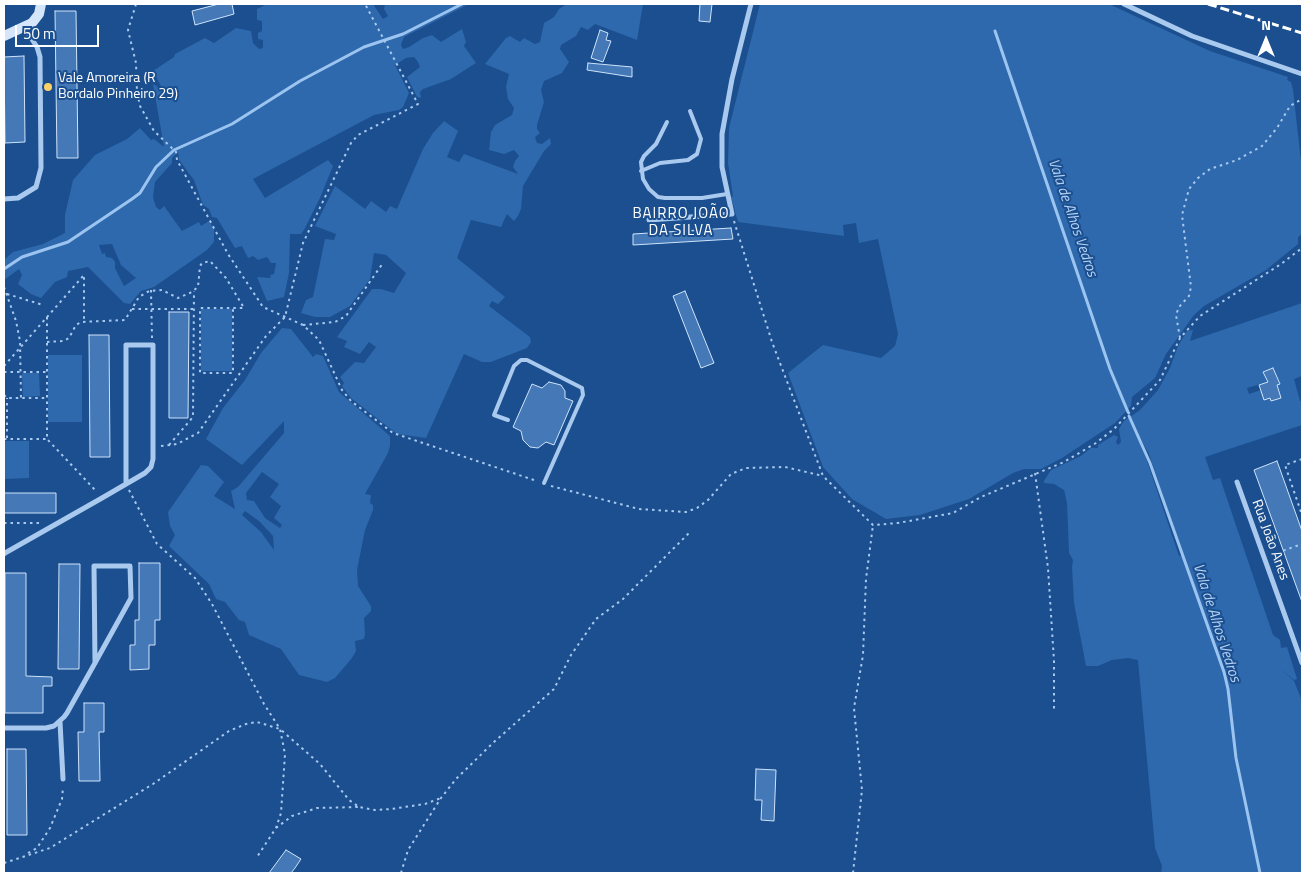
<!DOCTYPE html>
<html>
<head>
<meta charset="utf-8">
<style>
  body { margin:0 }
  #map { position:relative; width:1306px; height:877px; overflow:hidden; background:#1b4f8f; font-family:"Titillium Web",sans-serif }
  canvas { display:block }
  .frame { position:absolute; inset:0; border:5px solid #fff; pointer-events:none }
  .north { position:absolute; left:1241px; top:15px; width:50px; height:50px; -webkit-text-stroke:4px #1b4f8f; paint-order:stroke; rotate:0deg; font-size:14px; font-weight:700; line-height:20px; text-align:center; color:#fff }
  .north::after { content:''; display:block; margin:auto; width:18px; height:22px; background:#fff; clip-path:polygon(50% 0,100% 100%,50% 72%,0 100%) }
  .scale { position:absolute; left:15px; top:25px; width:84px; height:22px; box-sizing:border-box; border:2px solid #fff; border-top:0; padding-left:6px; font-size:15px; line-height:18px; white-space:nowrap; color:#fff; -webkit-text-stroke:4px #1b4f8f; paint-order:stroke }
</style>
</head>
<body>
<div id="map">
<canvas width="1306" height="877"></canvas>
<div class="frame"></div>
<div class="north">N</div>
<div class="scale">50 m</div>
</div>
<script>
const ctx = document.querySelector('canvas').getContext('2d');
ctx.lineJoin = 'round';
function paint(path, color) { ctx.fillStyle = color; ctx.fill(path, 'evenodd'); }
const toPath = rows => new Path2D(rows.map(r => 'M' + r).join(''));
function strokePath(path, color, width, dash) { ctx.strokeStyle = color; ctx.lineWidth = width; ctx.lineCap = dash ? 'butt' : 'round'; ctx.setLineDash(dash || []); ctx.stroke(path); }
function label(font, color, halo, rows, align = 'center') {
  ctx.font = font + ' "Titillium Web",sans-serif'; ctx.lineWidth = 4; ctx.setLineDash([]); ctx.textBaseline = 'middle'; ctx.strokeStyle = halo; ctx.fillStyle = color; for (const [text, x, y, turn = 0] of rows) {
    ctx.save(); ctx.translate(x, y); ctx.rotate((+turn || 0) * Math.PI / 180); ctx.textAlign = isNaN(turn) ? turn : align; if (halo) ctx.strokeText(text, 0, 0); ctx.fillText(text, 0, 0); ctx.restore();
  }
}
paint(toPath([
  [267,4,373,4,383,19,388,16,384,9,385,4,469,4,404,37,401,45,403,49,409,47,423,38,432,35,441,42,462,29,466,42,464,46,476,63,451,79,423,89,420,92,421,98,417,97,407,77,420,67,418,62,414,57,406,58,395,65,409,93,403,107,399,110,374,115,253,179,265,198,328,160,333,166,320,198,304,230,301,234,290,234,289,273,284,297,267,301,257,277,271,278,270,275,274,274,276,263,271,263,267,257,258,260,253,256,248,258,242,246,235,248,217,218,212,217,209,209,203,205,194,180,179,160,178,152,172,158,172,163,155,182,153,197,156,207,160,210,164,206,182,231,199,222,201,226,209,221,214,229,214,242,207,250,154,287,141,291,130,304,124,303,88,267,68,271,67,277,55,282,41,298,31,294,18,284,22,275,19,269,4,280,4,260,13,252,43,244,65,233,65,215,73,180,95,155,127,139,140,128,151,140,154,139,164,147,153,84,163,90,153,71,174,57,175,54,205,38,214,43,236,28,251,31,253,43,259,49,263,48,263,40,258,39,258,33,262,31,262,21,257,20,257,9],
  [112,244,121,265,136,278,124,286,115,268,115,262,112,258,106,257,105,253,102,254,99,245],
  [567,4,643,4,637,40,595,24,588,30,581,27,576,36,561,45,560,49,569,62,562,73,544,81,541,90,544,102,537,125,537,129,540,133,535,137,537,143,542,144,550,138,551,144,544,151,523,186,521,209,518,216,514,221,507,214,501,227,471,220,457,258,505,297,498,304,492,301,489,306,530,337,531,342,527,348,491,362,482,362,464,354,426,438,397,434,351,398,342,386,344,383,340,377,355,362,364,363,376,347,369,342,360,354,344,347,347,341,337,337,372,289,381,289,394,293,406,273,386,255,374,253,370,279,350,306,330,317,315,317,301,313,306,300,313,297,325,239,334,240,336,234,315,226,335,186,365,209,371,201,386,212,390,206,397,209,423,149,433,133,444,121,458,131,447,157,459,162,464,154,518,174,513,167,515,161,519,156,514,150,504,154,489,150,491,132,495,125,512,115,514,108,508,99,506,87,509,74,485,64,506,38,510,36,520,42,524,38,535,44,540,42,544,23,554,17,559,9],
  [760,4,1109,4,1210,51,1288,77,1287,80,1291,82,1293,90,1302,170,1302,234,1298,237,1298,244,1266,270,1204,306,1194,315,1166,354,1155,378,1132,397,1131,406,1115,423,1062,458,1041,469,1024,469,1013,473,969,499,920,515,886,519,852,499,823,467,788,373,823,345,881,358,895,346,898,334,878,239,859,243,856,223,843,225,844,236,738,222,731,197,733,196,728,163,729,128],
  [1302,303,1302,376,1294,379,1300,401,1302,401,1302,425,1205,457,1213,480,1220,478,1273,635,1280,640,1281,648,1287,647,1297,679,1294,680,1281,669,1271,673,1281,669,1294,681,1302,701,1302,873,1161,873,1162,866,1155,848,1138,660,1128,658,1112,660,1098,666,1086,666,1074,603,1072,567,1073,560,1069,553,1067,503,1064,490,1054,484,1044,483,1044,481,1051,470,1081,456,1091,448,1098,448,1098,445,1114,435,1118,437,1116,442,1118,445,1121,442,1119,429,1124,421,1140,410,1158,390,1170,368,1178,346,1187,331,1193,330,1190,341],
  [1273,368,1280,383,1277,385,1281,398,1271,401,1270,398,1264,400,1261,390,1249,394,1247,388,1268,382,1263,372],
  [1138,434,1149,454,1183,555,1179,556],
  [201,309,232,309,232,371,201,371],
  [282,328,291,329,313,357,316,354,323,356,339,392,390,436,390,446,388,453,365,494,371,495,370,503,373,505,373,510,365,530,357,570,358,586,371,606,371,611,364,618,365,634,364,639,355,641,356,651,352,658,335,678,327,682,299,675,281,649,249,635,245,622,239,620,225,602,216,599,209,584,169,546,175,535,170,526,168,512,201,465,208,466,224,482,214,496,235,509,231,491,238,487,284,433,284,421,242,465,206,439,223,408,245,380,261,353],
  [262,472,279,484,270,497,281,506,274,518,282,525,280,528,265,518,254,501,247,500,246,493],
  [245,511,259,521,273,536,274,550,261,532,242,515],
  [48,355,82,355,82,422,48,422],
  [39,373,40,396,23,397,22,373],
  [4,441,29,441,29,478,4,479]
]), '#2e69ad');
strokePath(toPath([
  [995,31,1110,369,1128,412],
  [4,269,22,257,68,242,132,199,140,193,156,167,174,150,232,124,300,81,364,47,403,34,462,4],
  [1129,416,1150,463,1224,672,1228,689,1236,758,1260,873]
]), '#9cc4f0', 3);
const building = toPath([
  [219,4,232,4,234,14,195,25,192,11,219,4],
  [700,4,712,4,710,22,699,21,700,4],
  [55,11,76,11,78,158,57,158,55,11],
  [600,30,608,33,606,40,611,41,603,62,591,58,600,30],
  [24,56,25,142,5,143,4,57,24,56],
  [588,63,632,67,632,77,587,70,588,63],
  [731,228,733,239,633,245,633,234,731,228],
  [685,291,714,363,701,368,673,296,685,291],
  [169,312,189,312,188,418,169,418,169,312],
  [89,335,109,335,110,457,90,457,89,335],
  [1273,368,1280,384,1277,385,1281,398,1271,401,1270,398,1264,400,1259,385,1268,382,1263,372,1273,368],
  [549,382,561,385,565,391,565,398,573,401,554,445,546,442,538,448,530,447,523,440,521,431,513,427,532,384,542,388,549,382],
  [1277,461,1302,531,1302,602,1254,470,1277,461],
  [4,493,56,493,56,513,4,513,4,493],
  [139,563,160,563,160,620,155,620,155,645,149,645,149,669,130,670,130,645,135,645,135,620,139,620,139,563],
  [59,564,80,564,79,669,58,669,59,564],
  [5,573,26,573,26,676,52,677,52,686,43,686,43,713,5,713,5,573],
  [84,703,104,703,104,732,99,732,100,781,79,781,78,732,84,732,84,703],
  [7,749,26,749,27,835,7,835,7,749],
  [756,769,776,770,774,821,761,820,762,800,755,800,756,769],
  [286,850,301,859,295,868,291,873,269,873,286,850]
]);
paint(building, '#4478b7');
strokePath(building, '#cfe3fa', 1);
strokePath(toPath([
  [136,4,128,30,136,63,137,92,140,106,154,131,176,152,177,160,228,254,263,307,303,325,319,340,342,390,351,401,393,433,537,481],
  [734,221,772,342,823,476,873,525,898,523,953,513,981,497,1064,462,1096,443,1114,429,1160,380,1180,338,1200,316,1281,264,1302,248],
  [4,287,16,321,20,341,21,398],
  [151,290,152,338],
  [7,294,43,305],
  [132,309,194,309],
  [47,317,47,439,97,492],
  [303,325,335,322,346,316,383,263],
  [1180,338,1176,315,1179,307,1189,296,1191,287,1182,215,1189,189,1198,178,1210,169,1237,160,1262,146,1277,128,1290,106,1302,99],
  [47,342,64,341,69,338,76,325,81,322,125,320,139,297,149,291,162,290,178,298,190,293,198,287,200,266,202,263,210,261,226,278,244,308,200,308,200,373,233,373,233,308],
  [4,366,84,275,84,321],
  [4,372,47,372],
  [4,395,7,398,47,398],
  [7,438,7,398],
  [4,439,46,439],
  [169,445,193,417,194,291],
  [161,446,177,444,198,433,266,336,285,317,303,243,351,143,358,135,418,104,365,4],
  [1302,459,1285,465,1302,515],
  [1035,473,1048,568,1054,661,1054,711],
  [551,486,639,509,686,512,697,508,708,500,731,474,746,468,785,467,823,476],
  [129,490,157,544,195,578,212,604,264,704,280,729,285,754,281,813,276,828,257,857],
  [4,523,41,523],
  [1271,555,1302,544],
  [276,828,292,816,317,808,358,807],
  [28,853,37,848,50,828,62,799,63,787],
  [4,863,50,848,153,784,229,731,246,724,257,722,280,729,320,764,349,800,359,807,375,810,391,809,425,804,441,798],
  [401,873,408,850,441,798,456,779,494,742,554,689,571,655,596,619,623,599,690,532],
  [853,873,862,790,854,708,863,655,866,579,873,525]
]), '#a9c9ee', 2, [2.5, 4]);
strokePath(toPath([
  [667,122,656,144,644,156,641,162,643,179,649,189,658,197,665,198,702,198,727,194],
  [641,171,660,163,688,160,697,154,701,139,690,111],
  [508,420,494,415,514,366,521,360,527,360,582,388,583,395,544,483]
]), '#a9c9ee', 4);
strokePath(toPath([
  [1124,4,1192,36,1302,74],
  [4,199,18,198,36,187,41,168,40,57,37,47,24,27],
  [649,220,732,214,722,167,722,134,732,79,751,4],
  [1237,482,1302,663],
  [4,554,5,553,102,498,145,473,151,467,153,459,153,345,126,345,126,484],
  [60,722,63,779],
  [4,728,46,728,54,726,64,717,67,713,95,663,131,598,130,566,94,566,95,663]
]), '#a9c9ee', 5);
strokePath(toPath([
  [4,36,32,23,39,14,41,4]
]), '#d6e6fa', 10);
strokePath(toPath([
  [1208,4,1302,33]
]), '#fff', 3, [9, 4]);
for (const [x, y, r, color] of [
  [48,87,5,"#ffd166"]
]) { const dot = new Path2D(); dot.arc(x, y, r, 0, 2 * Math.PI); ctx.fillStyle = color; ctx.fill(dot); strokePath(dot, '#1b4f8f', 2); }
label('14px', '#fff', '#1b4f8f', [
  ["Vale Amoreira (R",58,79],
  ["Bordalo Pinheiro 29)",58,95]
], 'left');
label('14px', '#fff', '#1b4f8f', [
  ["Rua João Anes",1270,540,70]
]);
ctx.letterSpacing = '1px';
label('15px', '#fff', '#1b4f8f', [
  ["BAIRRO JOÃO",681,214],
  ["DA SILVA",681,231]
]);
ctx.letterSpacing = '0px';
label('italic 15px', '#b5d3f5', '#1b4f8f', [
  ["Vala de Alhos Vedros",1072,218,71],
  ["Vala de Alhos Vedros",1216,623,72]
]);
</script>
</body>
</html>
